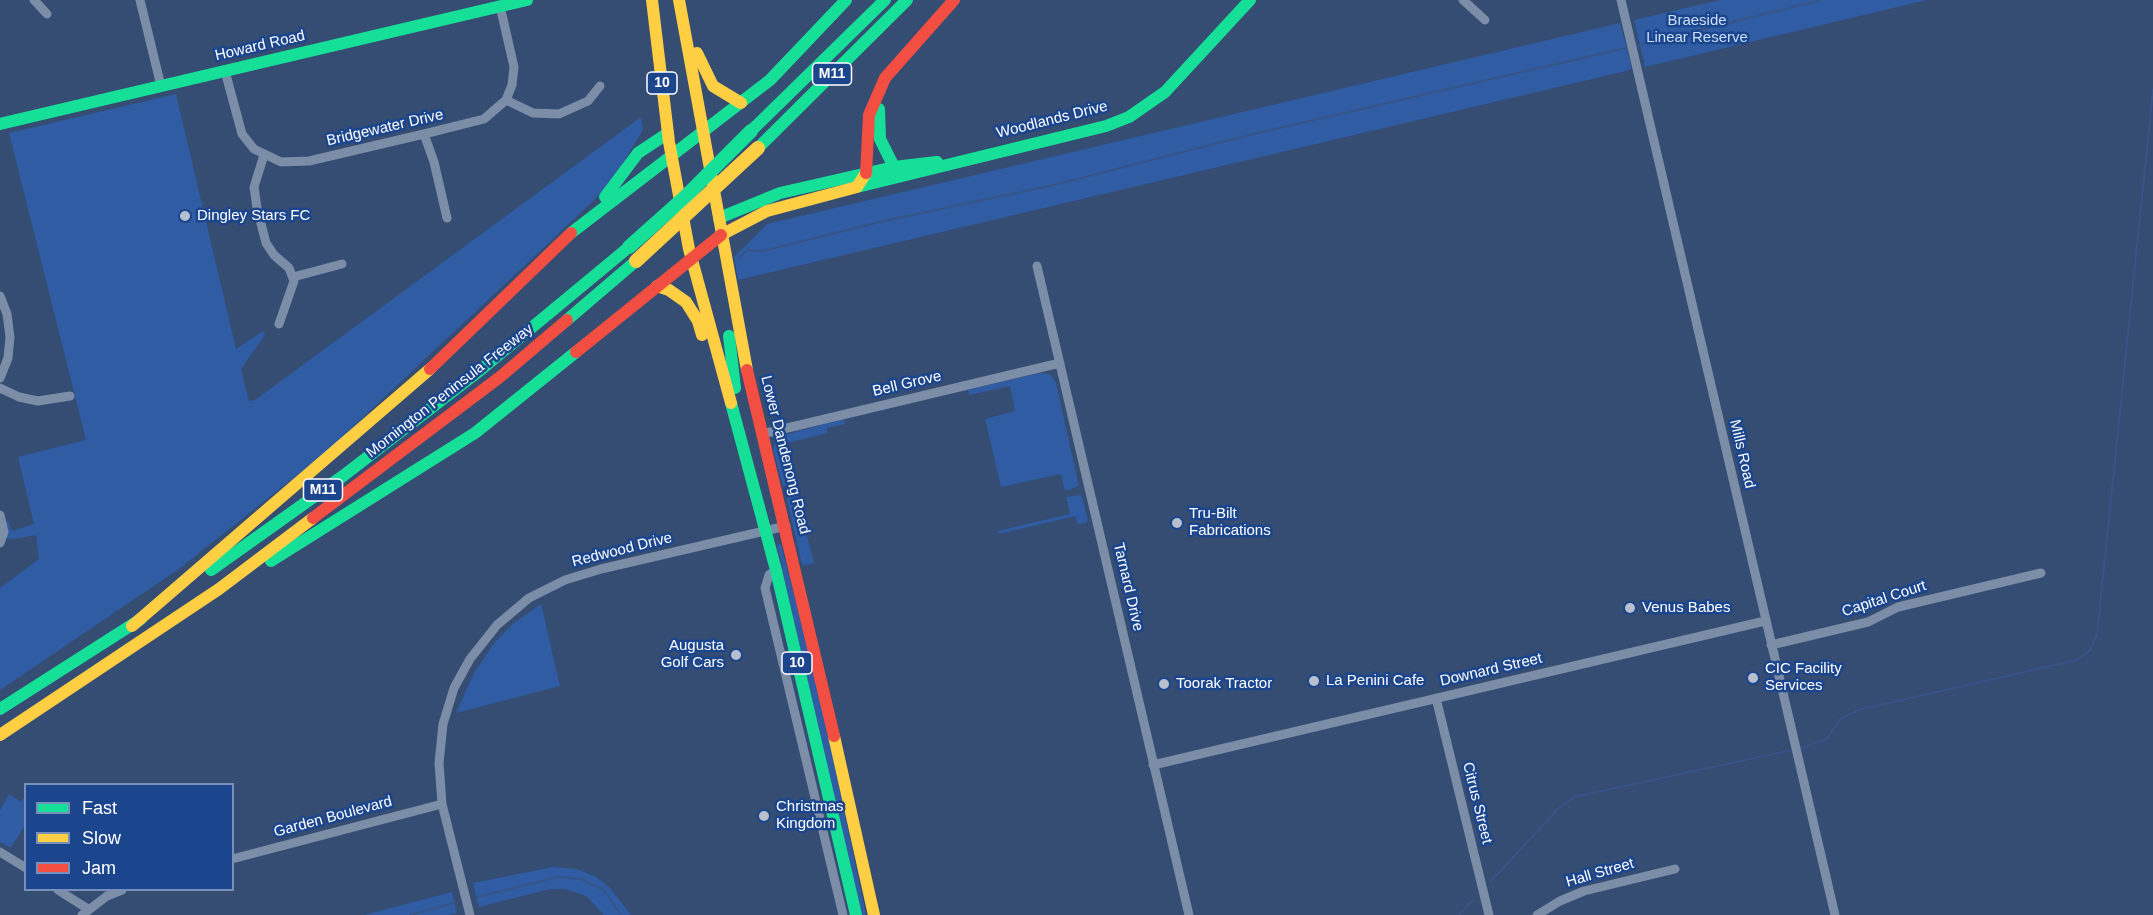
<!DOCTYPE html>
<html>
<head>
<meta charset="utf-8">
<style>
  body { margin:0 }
  #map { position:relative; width:2153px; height:915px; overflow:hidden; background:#354c73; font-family:Helvetica,sans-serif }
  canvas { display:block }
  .legend { position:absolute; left:24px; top:783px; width:210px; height:108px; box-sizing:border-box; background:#1b468d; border:2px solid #7690bb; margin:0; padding:8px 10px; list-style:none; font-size:18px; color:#fff }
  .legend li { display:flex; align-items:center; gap:12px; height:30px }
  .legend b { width:30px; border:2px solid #7690bb }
</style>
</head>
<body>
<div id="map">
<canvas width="2153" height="915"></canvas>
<ul class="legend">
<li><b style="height:8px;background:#16e098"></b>Fast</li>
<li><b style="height:8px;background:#ffcf43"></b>Slow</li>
<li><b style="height:8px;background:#f24e42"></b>Jam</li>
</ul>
</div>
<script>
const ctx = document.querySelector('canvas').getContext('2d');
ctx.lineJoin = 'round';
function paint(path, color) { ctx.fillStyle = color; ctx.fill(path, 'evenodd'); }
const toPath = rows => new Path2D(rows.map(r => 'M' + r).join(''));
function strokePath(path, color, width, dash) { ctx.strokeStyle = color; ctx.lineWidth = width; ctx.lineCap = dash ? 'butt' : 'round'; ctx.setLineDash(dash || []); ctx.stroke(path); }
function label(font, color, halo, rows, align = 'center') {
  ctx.font = font + ' Helvetica,sans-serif'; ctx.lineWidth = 5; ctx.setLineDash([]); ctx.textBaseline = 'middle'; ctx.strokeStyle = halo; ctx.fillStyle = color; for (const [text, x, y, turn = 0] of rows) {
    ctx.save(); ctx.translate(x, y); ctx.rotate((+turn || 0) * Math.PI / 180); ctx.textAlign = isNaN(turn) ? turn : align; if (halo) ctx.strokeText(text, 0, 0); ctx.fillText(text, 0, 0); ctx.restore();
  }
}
paint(toPath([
  [1720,0,1927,0,1645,67,1634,20],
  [1620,23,1631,65,1631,69,1622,72,738,280,734,257,767,224],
  [176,94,236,349,263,331,265,335,241,369,249,401,255,400,641,117,643,130,610,184,589,205,326,452,179,569,0,690,0,588,39,559,36,535,14,539,4,538,3,522,8,521,12,531,34,524,18,457,86,440,9,133],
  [1040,373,1050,374,1056,383,1079,486,1065,491,1061,474,1001,487,985,419,1015,411,1010,386,969,395,968,390],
  [844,419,845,424,827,428,828,433,787,443,796,482,794,485,783,486,773,450,777,437],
  [796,492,814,563,805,565,802,565,786,495],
  [1079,495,1082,497,1088,520,1086,523,1078,524,1075,516,999,534,998,531,1070,514,1066,497],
  [781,544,818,687,866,915,860,915,777,545],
  [541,604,560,686,456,713,474,673,495,642,514,623],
  [9,794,21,802,26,795,25,825,11,848,0,842,0,810],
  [553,867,577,869,596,877,610,888,631,915,604,915,586,896,565,889,550,889,479,907,473,883],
  [452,892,457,913,448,915,364,915]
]), '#2f5ca3');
strokePath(toPath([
  [1636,46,1821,0],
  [739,258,747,250,763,251,884,221,1054,185,1249,135,1630,47],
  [1798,749,1827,739,1839,720,1858,710,2077,660,2090,650,2097,635,2153,90],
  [1491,881,1559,808,1574,797,1792,750],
  [478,897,559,877,581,879,604,890,621,915],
  [410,915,454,903],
  [1459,915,1473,900]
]), '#365487', 2);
strokePath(toPath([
  [34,0,47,14],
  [140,0,161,86],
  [1463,0,1485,20],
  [1621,0,1835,915],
  [225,71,242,134,254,149,281,162,309,161,424,134,484,119,506,100,512,85,514,67,500,6],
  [506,100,533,113,559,114,588,101,600,86],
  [424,134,434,162,447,218],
  [264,155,254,187,257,208,266,243,274,255,289,268,294,281,279,324],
  [1037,266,1189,915],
  [293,277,342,264],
  [0,296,7,314,10,337,8,358,0,378],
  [0,388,19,397,38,401,70,396],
  [762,434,1060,363],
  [0,515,4,532,0,543],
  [776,570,769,575,765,588,843,915],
  [1771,645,1868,622,1898,607,2041,573],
  [1436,698,1489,915],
  [1153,765,1765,621],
  [0,852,26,868],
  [232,859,442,804],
  [58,890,88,909],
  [82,915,107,896,122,890],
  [470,915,442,804,439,763,443,724,454,688,470,659,497,625,529,598,565,580,601,569,786,526],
  [1537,915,1560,901,1584,891,1675,869]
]), '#7c8da7', 9);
strokePath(toPath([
  [879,109,880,139,894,167],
  [0,124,527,0],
  [751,131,885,0],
  [758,148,907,0],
  [857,187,1106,126,1129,117,1165,92,1250,0],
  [605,197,638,153,668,133],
  [719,218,780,193,894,167,937,162],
  [571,233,770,80,846,0],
  [567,320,636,261],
  [729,336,735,388],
  [731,403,776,570,856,915],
  [271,561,475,433,576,352],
  [211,570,343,476,483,368,629,247],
  [0,709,141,619]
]), '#16e098', 12);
strokePath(toPath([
  [652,0,669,142,689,249,731,403],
  [679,0,747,370],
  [697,53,713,86,741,103],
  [721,235,767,211,857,187,866,173],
  [657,286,669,290,686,302,698,321,702,335],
  [132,626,430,369],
  [0,735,219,589,313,518],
  [834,736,874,915]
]), '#ffcf43', 12);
strokePath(toPath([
  [866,173,869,115,885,78,954,0],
  [576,352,721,235],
  [430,369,571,233],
  [747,370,834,736],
  [313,518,500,377,567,320]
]), '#f24e42', 12);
strokePath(toPath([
  [629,247,685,197,751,131]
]), '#16e098', 14);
strokePath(toPath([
  [636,261,758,148]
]), '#ffcf43', 14);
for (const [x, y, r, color] of [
  [185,216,6,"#b8c0ce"],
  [1177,523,6,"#b8c0ce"],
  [1630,608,6,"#b8c0ce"],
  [736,655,6,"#b8c0ce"],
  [1753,678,6,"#b8c0ce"],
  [1314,681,6,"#b8c0ce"],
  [1164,684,6,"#b8c0ce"],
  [764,816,6,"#b8c0ce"]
]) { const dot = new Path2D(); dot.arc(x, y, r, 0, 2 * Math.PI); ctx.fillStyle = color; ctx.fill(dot); strokePath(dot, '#1b468d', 2); }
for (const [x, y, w] of [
  [832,74,39],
  [662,83,30],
  [323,490,39],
  [797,663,30]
]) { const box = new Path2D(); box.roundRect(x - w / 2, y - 11, w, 22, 4.5); ctx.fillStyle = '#1b468d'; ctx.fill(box); strokePath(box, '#fff', 1.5); }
label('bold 14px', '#fff', null, [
  ["M11",832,74],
  ["10",662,83],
  ["M11",323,490],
  ["10",797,663]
]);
label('15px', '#cddffa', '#1b468d', [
  ["Braeside",1697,21],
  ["Linear Reserve",1697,38]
]);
label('15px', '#fff', '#1b468d', [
  ["Howard Road",260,46,-13],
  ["Woodlands Drive",1052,120,-14],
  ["Bridgewater Drive",385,128,-13],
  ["Bell Grove",907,384,-13],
  ["Mornington Peninsula Freeway",450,391,-38],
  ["Mills Road",1742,454,77],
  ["Lower Dandenong Road",785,455,76],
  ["Redwood Drive",622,550,-14],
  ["Tarnard Drive",1128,587,77],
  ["Capital Court",1884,599,-18],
  ["Downard Street",1491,670,-13],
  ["Citrus Street",1477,803,76],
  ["Garden Boulevard",333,817,-15],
  ["Hall Street",1600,873,-16]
]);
label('15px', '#fff', '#1b468d', [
  ["Dingley Stars FC",197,216],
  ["Tru-Bilt",1189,514],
  ["Fabrications",1189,531],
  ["Venus Babes",1642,608],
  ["Augusta",724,646,"right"],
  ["Golf Cars",724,663,"right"],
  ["CIC Facility",1765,669],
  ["Services",1765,686],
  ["La Penini Cafe",1326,681],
  ["Toorak Tractor",1176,684],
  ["Christmas",776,807],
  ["Kingdom",776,824]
], 'left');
</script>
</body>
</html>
